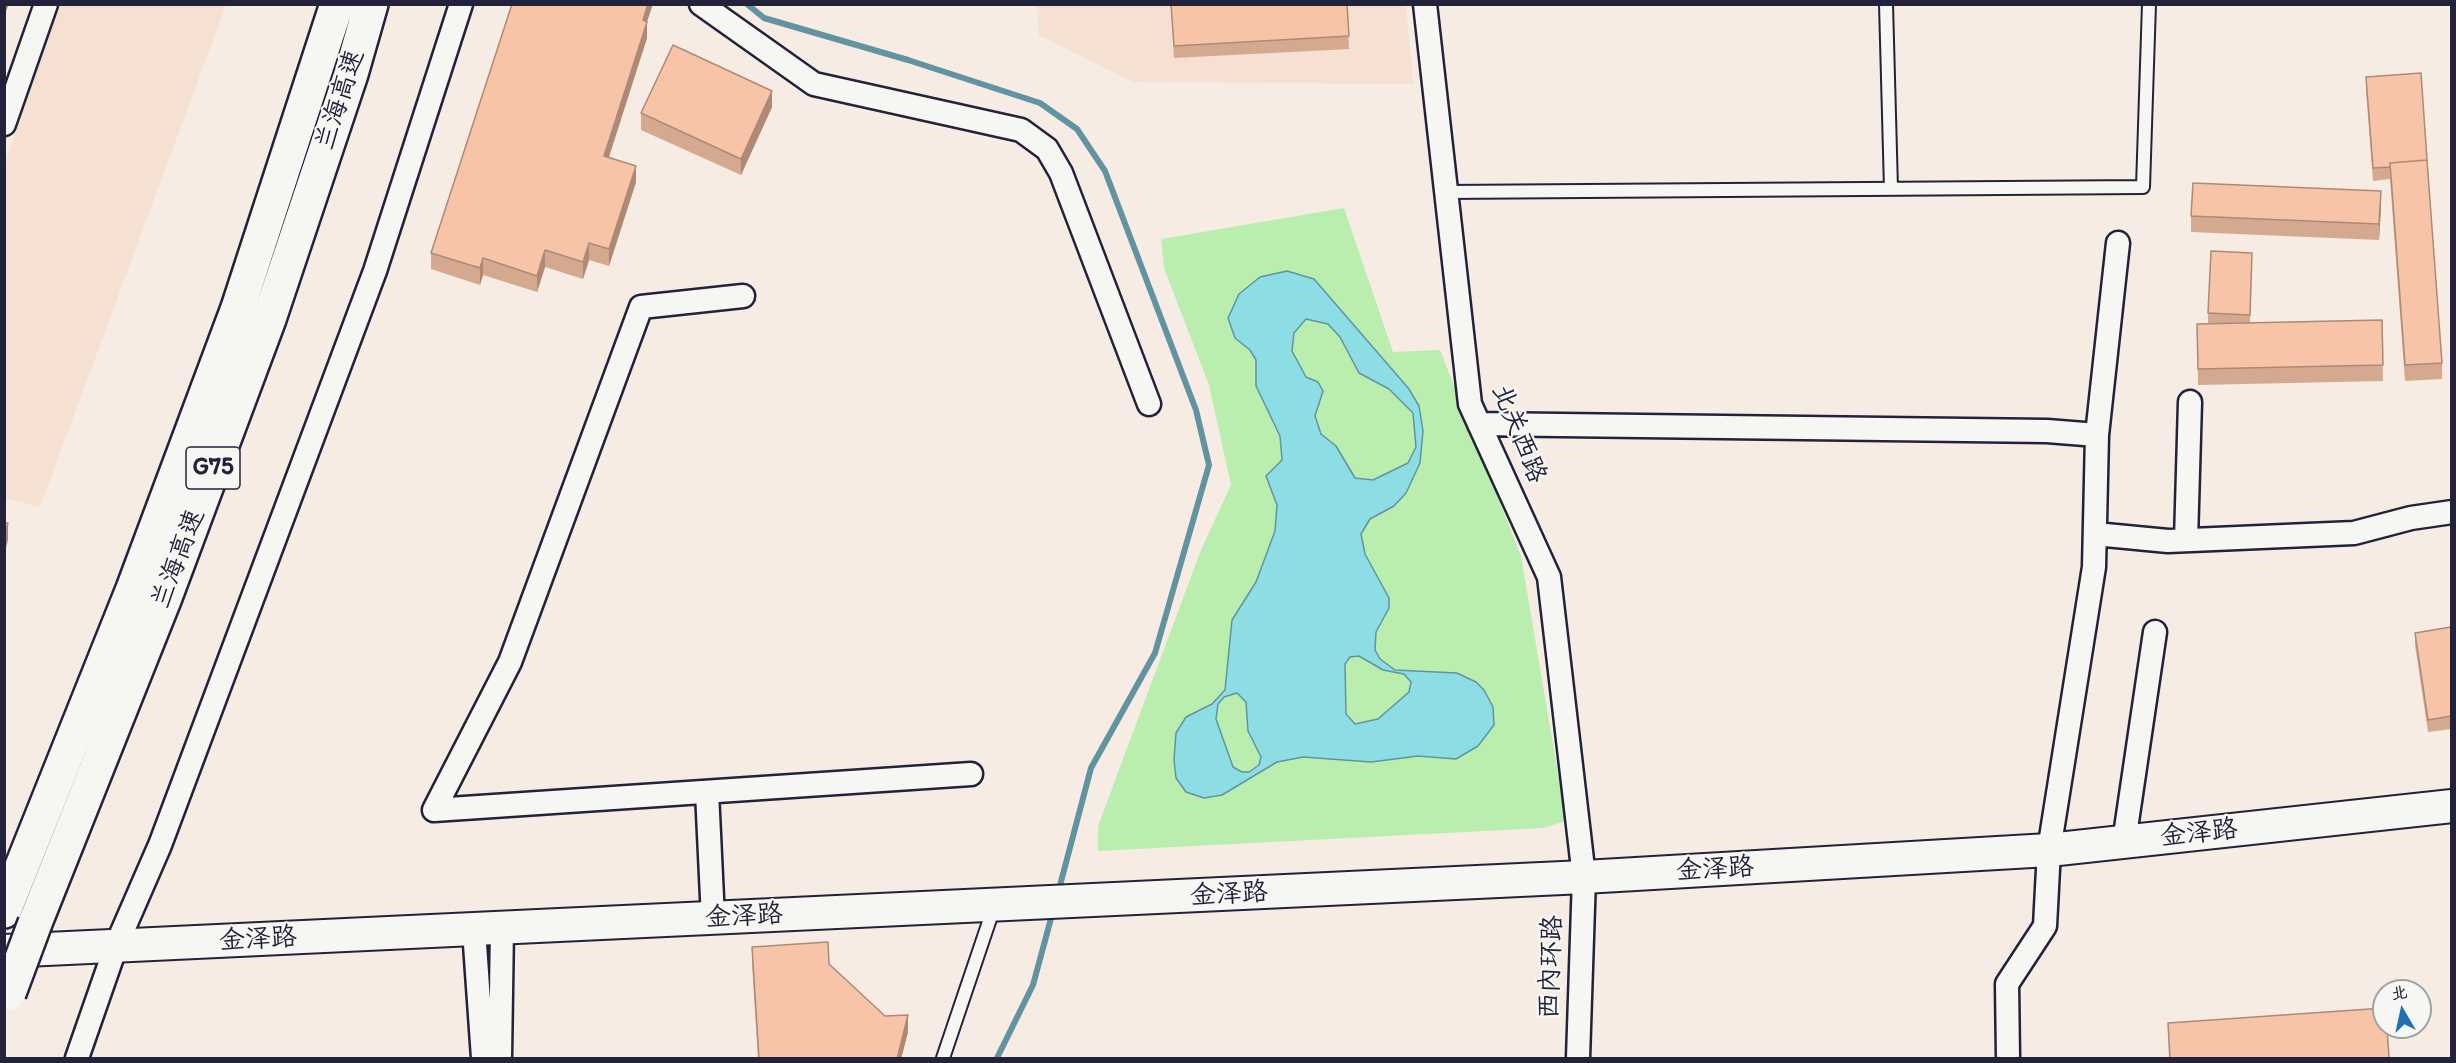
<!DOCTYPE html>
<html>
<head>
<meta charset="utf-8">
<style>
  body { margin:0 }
  #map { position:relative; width:2456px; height:1063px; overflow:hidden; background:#f6ece3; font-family:Itim,"LXGW WenKai TC",sans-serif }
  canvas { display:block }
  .frame { position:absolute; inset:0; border:6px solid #22223b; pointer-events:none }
  .north { position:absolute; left:2372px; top:979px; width:60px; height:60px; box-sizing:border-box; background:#f6f6f2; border:2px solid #a1a1a9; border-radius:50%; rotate:351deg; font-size:16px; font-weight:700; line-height:24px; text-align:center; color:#22223b }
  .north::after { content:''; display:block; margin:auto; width:21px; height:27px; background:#1f6fb2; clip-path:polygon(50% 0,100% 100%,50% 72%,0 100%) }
</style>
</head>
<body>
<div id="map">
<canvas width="2456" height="1063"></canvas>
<div class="frame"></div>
<div class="north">北</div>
</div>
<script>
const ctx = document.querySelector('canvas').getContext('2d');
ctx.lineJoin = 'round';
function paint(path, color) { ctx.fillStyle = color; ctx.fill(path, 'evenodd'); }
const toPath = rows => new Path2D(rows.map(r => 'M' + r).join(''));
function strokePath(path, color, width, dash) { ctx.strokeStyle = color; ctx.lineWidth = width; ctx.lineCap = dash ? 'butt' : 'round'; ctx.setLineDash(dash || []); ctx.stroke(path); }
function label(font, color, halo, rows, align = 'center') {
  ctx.font = font + ' Itim,"LXGW WenKai TC",sans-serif'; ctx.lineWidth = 4.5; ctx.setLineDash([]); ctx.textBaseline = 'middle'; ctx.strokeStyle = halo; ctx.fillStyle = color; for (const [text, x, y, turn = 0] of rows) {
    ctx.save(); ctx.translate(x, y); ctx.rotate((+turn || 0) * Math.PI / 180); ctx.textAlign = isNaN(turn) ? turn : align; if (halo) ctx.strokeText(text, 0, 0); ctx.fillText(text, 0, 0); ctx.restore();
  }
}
paint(toPath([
  [58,5,226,5,40,507,5,498,5,164],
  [1037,5,1406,5,1413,84,1133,82,1039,35]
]), '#f6e0d1');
paint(toPath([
  [1344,208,1393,352,1440,350,1521,556,1566,821,1543,828,1098,851,1098,826,1201,550,1231,485,1209,385,1164,268,1161,239]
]), '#b9eeaf');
const water = toPath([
  [1287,271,1314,279,1409,389,1419,406,1423,431,1420,463,1406,493,1394,506,1370,519,1361,534,1365,554,1389,598,1389,608,1376,632,1375,650,1380,659,1395,670,1457,673,1476,682,1484,690,1493,707,1494,725,1478,746,1456,759,1418,756,1371,762,1303,757,1277,762,1222,795,1204,798,1186,792,1176,778,1174,760,1176,733,1186,717,1212,704,1225,690,1232,620,1256,582,1275,531,1277,505,1266,476,1282,460,1280,436,1256,386,1256,360,1250,350,1235,338,1228,318,1239,294,1260,277,1287,271],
  [1306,319,1328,324,1340,337,1359,373,1389,389,1413,413,1416,447,1408,463,1373,480,1355,478,1336,446,1321,434,1315,416,1323,391,1318,382,1306,377,1292,351,1294,333,1306,319],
  [1359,656,1383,670,1404,674,1411,682,1409,692,1378,719,1355,724,1346,714,1345,664,1350,657,1359,656],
  [1237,693,1246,702,1248,731,1261,757,1259,765,1249,772,1242,772,1233,767,1216,719,1218,704,1224,697,1237,693]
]);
paint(water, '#8ddee4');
strokePath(water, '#6293a0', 1.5);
strokePath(toPath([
  [747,4,764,18,908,60,1040,103,1077,129,1105,171,1196,410,1209,465,1155,653,1091,768,1058,893],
  [997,1058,1033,985,1053,911]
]), '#6293a0', 6);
const service = toPath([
  [1886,4,1891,189],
  [1446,192,2143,187,2149,4],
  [943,1058,994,907]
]);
const minor = toPath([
  [701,4,814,84,1021,130,1047,149,1061,173,1149,404],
  [1425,4,1470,404,1549,577,1584,877,1578,1058],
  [4,124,46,4],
  [1479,424,2047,431,2097,435],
  [2095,534,2168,541,2354,533,2411,518,2452,512],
  [2186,540,2190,402],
  [707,792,713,919],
  [434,810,510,662,641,307,743,296],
  [434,810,971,774],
  [2124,842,2155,632],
  [474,930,483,1058],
  [500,1056,502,928],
  [77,1058,116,946,160,845,375,271,461,4],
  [2008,1058,2007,984,2045,926,2049,850,2094,567,2097,435,2118,243]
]);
const secondary = toPath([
  [4,951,1584,877,2049,850,2452,806]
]);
const motorway = toPath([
  [4,911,133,589,238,308,337,4],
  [35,923,164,600,269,319,351,74,371,4]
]);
strokePath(service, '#22223b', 16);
strokePath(minor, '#22223b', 27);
strokePath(secondary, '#22223b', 36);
strokePath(motorway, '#22223b', 38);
strokePath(service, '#f6f6f2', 12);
strokePath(minor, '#f6f6f2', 22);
strokePath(secondary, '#f6f6f2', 32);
strokePath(motorway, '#f6f6f2', 33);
const motorwayBridge = toPath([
  [9,993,35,923]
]);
strokePath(motorwayBridge, '#22223b', 38, []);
strokePath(motorwayBridge, '#f6f6f2', 33);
paint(toPath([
  [1171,4,1347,4,1349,49,1174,58],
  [647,22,647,38,609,157,636,182,609,266,589,260,583,279,545,267,537,292,483,275,480,285,431,269,431,253],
  [2366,77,2442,363,2442,379,2405,381,2390,179,2373,181,2366,90],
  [772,107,741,175,641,130,641,113],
  [2381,207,2379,240,2191,232,2191,216],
  [2252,265,2250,323,2382,320,2383,381,2198,385,2197,324,2208,323,2208,313],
  [2451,627,2451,729,2428,732,2415,645,2415,633],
  [752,947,829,964,885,1016,908,1032,901,1059,758,1059,752,963],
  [2168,1023,2389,1059,2169,1059]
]), '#d4a990');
paint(toPath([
  [4,4,9,4,4,16],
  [648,4,653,4,647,22,647,38,604,172,604,156],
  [772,91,772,107,741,175,741,159],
  [636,166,636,182,609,266,609,249],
  [2381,191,2381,207,2379,240,2379,224],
  [589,243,589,260,583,279,583,262],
  [545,250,545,267,537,292,537,276],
  [483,258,483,275,480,285,480,268],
  [8,523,8,540,4,555,4,539],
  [908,1015,908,1032,901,1059,897,1059]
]), '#ad8976');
const building = toPath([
  [512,4,648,4,643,20,647,22,604,156,636,166,609,249,589,243,583,262,545,250,537,276,483,258,480,268,431,253,512,4],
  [1171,4,1347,4,1349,36,1174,46,1171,4],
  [673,45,772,91,741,159,641,113,673,45],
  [2421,73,2427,160,2390,163,2390,167,2373,168,2366,77,2421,73],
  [2427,160,2442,363,2405,365,2390,163,2427,160],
  [2193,183,2381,191,2379,224,2191,216,2193,183],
  [2211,251,2252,253,2250,315,2208,313,2211,251],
  [2382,320,2383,365,2198,369,2197,324,2382,320],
  [4,523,8,523,4,539,4,523],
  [2451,627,2451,716,2428,720,2415,633,2451,627],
  [828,942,829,964,885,1016,908,1015,897,1059,759,1059,752,947,828,942],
  [2384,1008,2384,1027,2387,1027,2389,1058,2170,1059,2168,1023,2384,1008]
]);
paint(building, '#f7c4a8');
strokePath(building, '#ad8976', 1.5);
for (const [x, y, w] of [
  [213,468,54]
]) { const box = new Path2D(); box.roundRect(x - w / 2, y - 21, w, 42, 4.5); ctx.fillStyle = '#f6f6f2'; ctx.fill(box); strokePath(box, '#22223b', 1.5); }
label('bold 24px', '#22223b', null, [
  ["G75",213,468]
]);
label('26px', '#22223b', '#f6f6f2', [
  ["兰海高速",341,100,-72],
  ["北关西路",1518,434,68],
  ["兰海高速",179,559,-69],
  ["金泽路",2199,834,-6],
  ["金泽路",1715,870,-3],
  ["金泽路",1229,895,-3],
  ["金泽路",744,917,-3],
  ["金泽路",258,940,-3],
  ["西内环路",1552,967,-88]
]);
</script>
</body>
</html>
